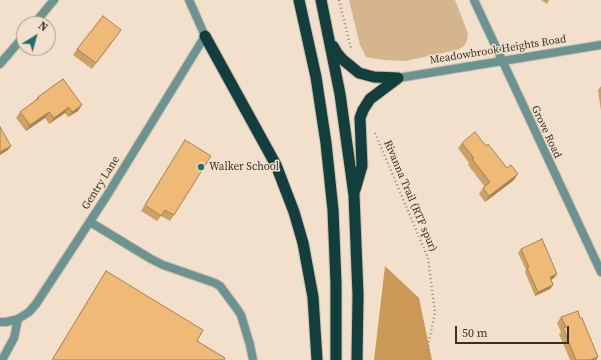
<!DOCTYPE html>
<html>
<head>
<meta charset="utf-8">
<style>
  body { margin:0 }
  #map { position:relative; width:601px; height:360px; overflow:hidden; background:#f2e0cc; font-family:"Source Serif 4",serif }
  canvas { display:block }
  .north { position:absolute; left:16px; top:16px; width:40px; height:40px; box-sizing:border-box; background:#f2e0cc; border:1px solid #a79a8b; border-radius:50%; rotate:37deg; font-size:11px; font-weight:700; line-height:16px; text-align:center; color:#373129 }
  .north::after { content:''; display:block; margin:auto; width:14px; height:18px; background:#246f6d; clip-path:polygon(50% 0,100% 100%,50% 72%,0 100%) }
  .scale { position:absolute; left:455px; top:326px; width:114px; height:18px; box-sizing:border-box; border:2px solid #373129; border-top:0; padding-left:5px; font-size:12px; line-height:14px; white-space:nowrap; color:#373129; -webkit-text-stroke:3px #f2e0cc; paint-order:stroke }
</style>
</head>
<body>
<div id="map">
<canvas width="601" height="360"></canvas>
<div class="north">N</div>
<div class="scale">50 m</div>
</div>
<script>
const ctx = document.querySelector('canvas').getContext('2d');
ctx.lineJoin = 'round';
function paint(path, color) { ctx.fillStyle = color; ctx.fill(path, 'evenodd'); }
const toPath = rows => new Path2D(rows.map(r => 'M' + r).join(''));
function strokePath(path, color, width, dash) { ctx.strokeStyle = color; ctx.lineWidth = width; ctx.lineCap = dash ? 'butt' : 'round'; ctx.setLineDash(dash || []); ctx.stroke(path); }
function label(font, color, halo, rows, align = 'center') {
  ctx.font = font + ' "Source Serif 4",serif'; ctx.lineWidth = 3; ctx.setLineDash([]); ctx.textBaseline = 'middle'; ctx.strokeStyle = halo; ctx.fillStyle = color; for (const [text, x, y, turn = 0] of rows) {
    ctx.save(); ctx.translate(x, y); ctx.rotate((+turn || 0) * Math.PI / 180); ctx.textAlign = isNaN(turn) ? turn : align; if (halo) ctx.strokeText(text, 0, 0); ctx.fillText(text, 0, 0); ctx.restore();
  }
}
paint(toPath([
  [349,0,455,0,466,28,468,34,467,41,463,47,457,50,405,61,384,60,366,57,360,45]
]), '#d4b58d');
paint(toPath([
  [385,266,419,298,432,360,374,360]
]), '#cb9955');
const service = toPath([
  [90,222,151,259,163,265,215,283,220,286,237,309,241,315,250,345,253,360],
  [2,360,14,338,18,319]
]);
const minor = toPath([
  [0,322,6,322,18,319,29,312,36,304,106,197,205,36]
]);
const tertiary = toPath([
  [189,0,205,36],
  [474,0,601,272],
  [34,24,54,0],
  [0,64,24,36],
  [398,78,601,45]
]);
const trunk = toPath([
  [299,0,316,77,326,143,333,210,336,283,336,360],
  [321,0,340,94,354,195,358,295,357,360],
  [205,36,276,165,294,212,303,243,313,297,317,360],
  [333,46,337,53,342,59,359,73,374,77,398,78],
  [355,190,362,166,360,118,363,110,370,99,398,78]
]);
strokePath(service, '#cdbdab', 10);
strokePath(minor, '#cdbdab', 10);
strokePath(tertiary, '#cdbdab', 10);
strokePath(trunk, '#cdbdab', 13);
strokePath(toPath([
  [339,0,351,48],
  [375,133,428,258,435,313,425,360]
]), '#968a7c', 2.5, [1, 3]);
strokePath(service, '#699492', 8);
strokePath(minor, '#699492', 8);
strokePath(tertiary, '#699492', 8);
strokePath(trunk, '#123f3e', 11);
paint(toPath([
  [541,0,549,0,547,4],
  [117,36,92,69,73,55,77,49],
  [63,79,78,111,68,117,65,113,49,124,45,118,26,131,16,118,20,112,34,102,38,97],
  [601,86,601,111,598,90],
  [185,140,174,215,170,221,161,216,157,221,141,211],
  [462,143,486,146,514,180,485,202,479,194,483,188,485,187,468,165,469,163,458,148],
  [521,249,557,274,554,278,551,280,553,285,550,289,535,296,525,272,526,270,518,253],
  [106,271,197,341,224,360,52,360,101,279],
  [561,317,580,318,598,357,596,360,570,360,559,334,561,332,557,323]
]), '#cda065');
paint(toPath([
  [82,105,78,111,68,117,72,112],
  [69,107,65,113,49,124,54,118],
  [49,112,45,118,26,131,30,125],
  [11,146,8,150,0,155,0,152],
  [518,174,514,180,485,202,489,196],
  [557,274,554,278,547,282,550,277],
  [553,285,550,289,535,296,538,292],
  [598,357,596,360,590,360]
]), '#a78253');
const building = toPath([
  [103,16,121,30,96,63,77,49,103,16],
  [63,79,82,105,72,112,69,107,54,118,49,112,30,125,20,112,39,98,38,97,63,79],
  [0,127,11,146,0,152,0,127],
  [475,132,486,146,488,144,507,168,511,165,518,174,489,196,483,188,490,182,472,159,474,158,462,143,475,132],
  [185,140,211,156,174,215,165,210,161,216,145,205,185,140],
  [542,239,557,274,550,277,553,285,538,292,527,268,529,267,521,249,542,239],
  [106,271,203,330,197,341,225,358,224,360,52,360,106,271],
  [578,311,580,318,582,318,598,357,590,360,576,360,563,328,566,327,561,317,578,311]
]);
paint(building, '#eeba76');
strokePath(building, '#a78253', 1);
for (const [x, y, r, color] of [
  [201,167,4,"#246f6d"]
]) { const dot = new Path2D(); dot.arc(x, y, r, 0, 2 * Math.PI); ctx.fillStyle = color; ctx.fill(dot); strokePath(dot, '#f2e0cc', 1.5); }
label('11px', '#373129', '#f2e0cc', [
  ["Meadowbrook Heights Road",498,50,-9],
  ["Grove Road",546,132,65],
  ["Gentry Lane",101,183,-58],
  ["Rivanna Trail (RTF spur)",410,196,67]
]);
label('11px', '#373129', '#f2e0cc', [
  ["Walker School",209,167]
], 'left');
</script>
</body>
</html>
